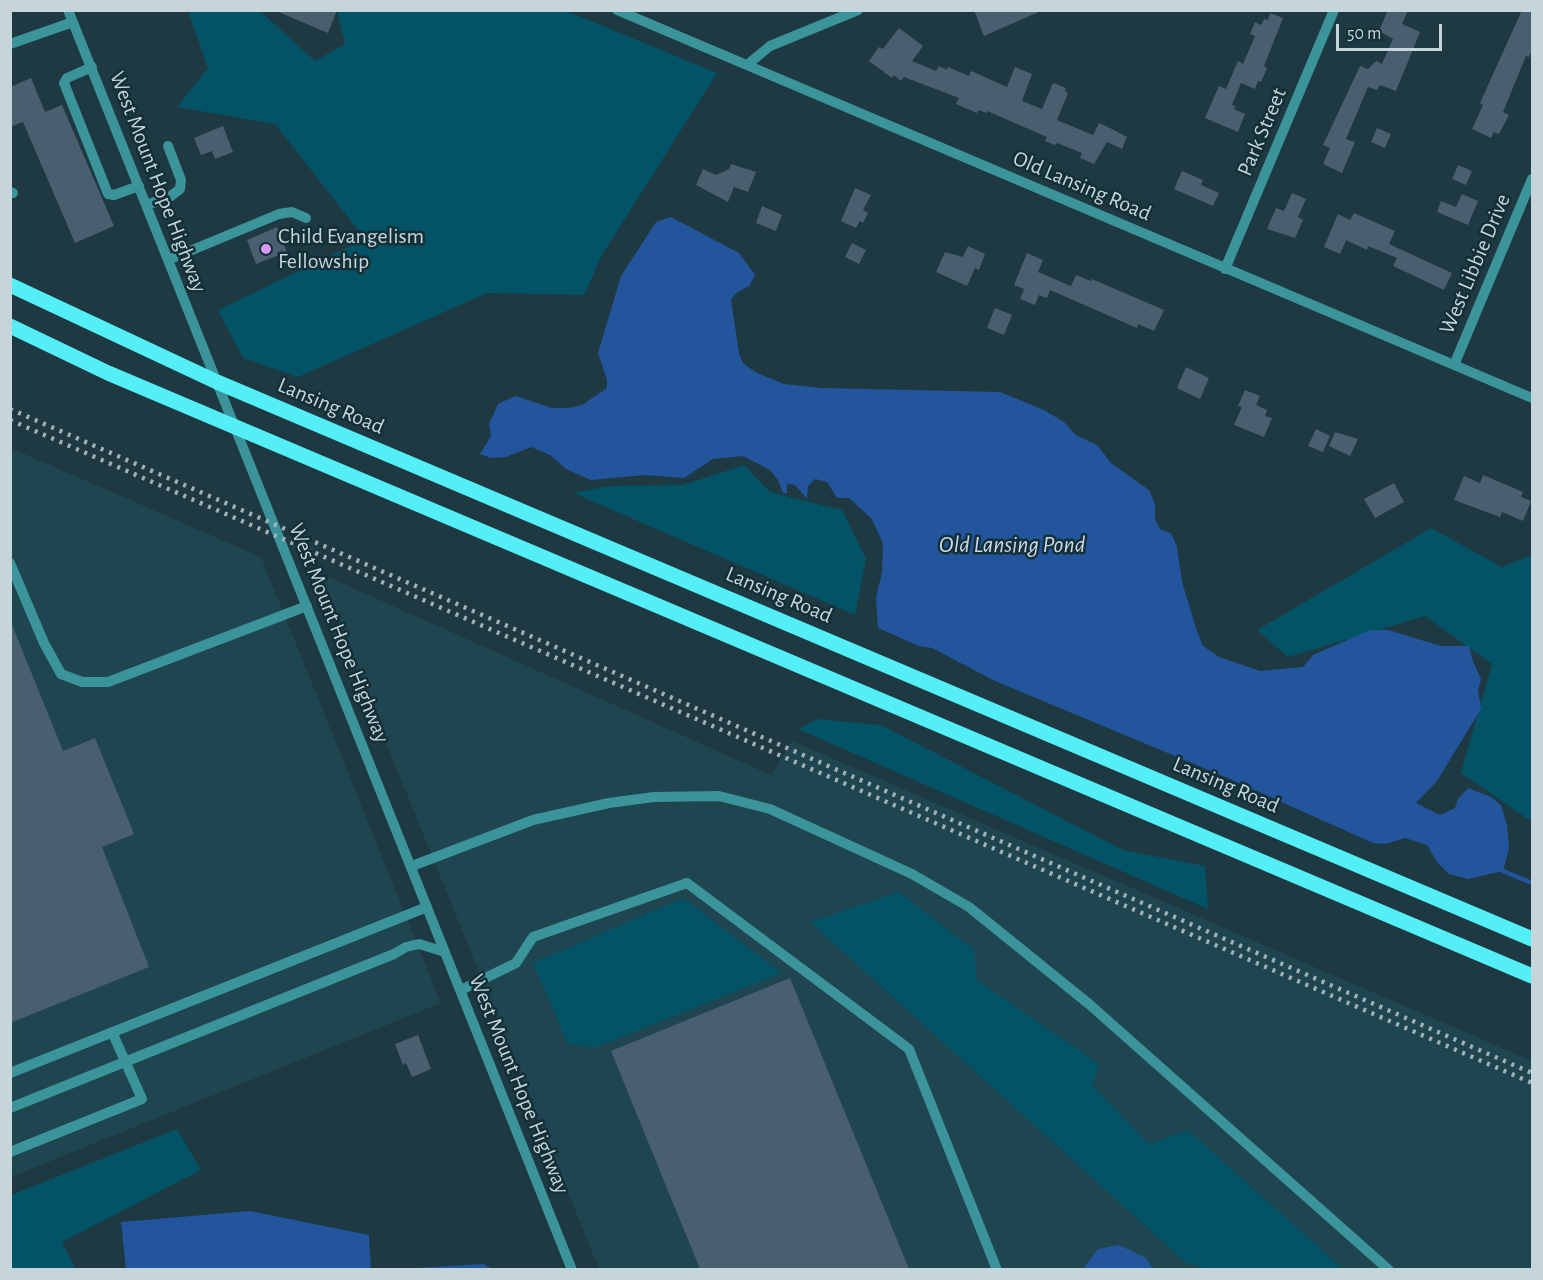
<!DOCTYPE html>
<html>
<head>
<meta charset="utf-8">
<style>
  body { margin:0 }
  #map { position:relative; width:1543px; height:1280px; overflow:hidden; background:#1e3942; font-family:"Alegreya Sans",sans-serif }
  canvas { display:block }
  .frame { position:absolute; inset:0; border:12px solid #c5d5da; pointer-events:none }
  .scale { position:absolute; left:1336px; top:24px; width:106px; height:27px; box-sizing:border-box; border:3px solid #c5d5da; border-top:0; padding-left:8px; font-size:18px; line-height:21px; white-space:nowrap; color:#c5d5da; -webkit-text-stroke:4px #132f37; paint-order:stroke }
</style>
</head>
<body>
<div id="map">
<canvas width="1543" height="1280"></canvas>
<div class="frame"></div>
<div class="scale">50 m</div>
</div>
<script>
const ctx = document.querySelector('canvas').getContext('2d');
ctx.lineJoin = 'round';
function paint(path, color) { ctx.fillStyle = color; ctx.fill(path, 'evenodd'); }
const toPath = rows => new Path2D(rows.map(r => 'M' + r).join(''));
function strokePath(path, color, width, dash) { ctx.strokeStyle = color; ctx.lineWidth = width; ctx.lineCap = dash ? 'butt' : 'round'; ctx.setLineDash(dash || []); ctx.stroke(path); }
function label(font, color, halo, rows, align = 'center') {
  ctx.font = font + ' "Alegreya Sans",sans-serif'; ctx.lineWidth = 5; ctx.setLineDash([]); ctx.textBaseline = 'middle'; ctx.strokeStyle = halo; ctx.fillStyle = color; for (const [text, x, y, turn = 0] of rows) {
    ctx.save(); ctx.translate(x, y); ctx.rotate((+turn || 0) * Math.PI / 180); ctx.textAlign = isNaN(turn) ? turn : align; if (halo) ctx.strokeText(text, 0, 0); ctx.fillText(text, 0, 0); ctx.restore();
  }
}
paint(toPath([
  [11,448,261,557,441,1003,11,1177],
  [317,572,771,775,792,741,1532,1061,1532,1269,599,1269]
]), '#1f4550');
paint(toPath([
  [188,11,260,11,315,61,345,44,337,11,567,11,717,73,602,255,584,295,487,293,298,377,243,358,218,310,365,239,275,124,177,107,208,68],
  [744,465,770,492,842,510,866,559,855,615,573,493,609,486,683,485],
  [1431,528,1502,567,1532,555,1532,822,1461,773,1492,664,1425,616,1288,657,1257,630],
  [818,719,881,725,1123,850,1205,866,1208,909,798,729],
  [899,892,974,950,977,980,1099,1064,1092,1085,1149,1144,1188,1130,1343,1269,1209,1270,1185,1262,810,922],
  [683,898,782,973,596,1047,568,1044,533,963],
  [177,1129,201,1170,62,1242,76,1269,11,1269,11,1195]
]), '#035366');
paint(toPath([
  [671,217,739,253,755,275,749,286,736,293,731,300,739,353,743,363,755,372,784,384,822,388,1000,392,1044,410,1064,422,1076,435,1097,445,1111,463,1149,490,1155,504,1155,519,1160,529,1171,533,1177,547,1182,582,1197,631,1203,646,1219,657,1260,671,1303,667,1313,655,1370,630,1388,630,1441,646,1469,646,1472,659,1481,679,1478,690,1481,709,1437,781,1416,803,1440,815,1455,808,1458,799,1468,788,1491,797,1501,805,1507,825,1509,849,1503,871,1468,879,1449,874,1437,862,1427,845,1405,838,1386,844,1373,843,1230,779,995,681,932,648,919,646,878,628,876,598,882,572,883,544,872,519,849,498,837,498,827,482,815,479,808,486,807,499,795,485,787,484,787,493,783,493,778,480,770,470,743,456,713,459,684,478,644,475,591,480,566,469,550,455,531,447,506,457,491,458,480,454,491,436,489,424,498,404,515,396,552,408,568,408,582,405,607,388,607,380,598,353,621,276,656,222],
  [250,1211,369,1235,371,1269,126,1269,121,1222],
  [1119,1245,1146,1258,1153,1269,1083,1269,1098,1249],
  [483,1264,493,1269,398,1269]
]), '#22559c');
strokePath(toPath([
  [1503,871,1532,883]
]), '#22559c', 4.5);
paint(toPath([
  [274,10,337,10,328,33],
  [974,10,1041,10,1041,11,984,36],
  [1388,10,1408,10,1402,24,1420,32,1396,91,1380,85,1377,90,1368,87,1346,139,1355,142,1342,173,1323,164,1330,148,1323,145,1360,66,1368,69,1376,61,1382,64,1393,39,1379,31],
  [1522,10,1533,10,1533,48,1529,57,1526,56,1503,112,1509,115,1499,134,1494,132,1491,138,1472,129,1483,105,1480,103],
  [1270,13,1283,18,1264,66,1267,68,1261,82,1258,81,1255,89,1241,83,1232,105,1236,106,1234,109,1245,114,1238,132,1205,118,1219,86,1226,89,1238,61,1243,64,1255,36,1250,34,1255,22,1261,25,1264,19,1268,20],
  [899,28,923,46,912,61,936,71,939,66,947,70,948,67,969,76,971,71,1007,87,1015,67,1032,74,1022,101,1042,109,1053,83,1066,88,1065,91,1068,93,1057,120,1093,135,1099,123,1112,129,1127,137,1122,149,1107,142,1094,164,1080,158,1082,153,1057,143,1055,145,1045,141,1047,137,987,111,987,113,979,110,977,113,956,104,959,98,904,77,901,81,894,75,892,78,869,61,879,47,883,49],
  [31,78,45,112,62,105,114,226,75,243,23,122,10,127,10,87],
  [223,126,233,152,215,159,212,151,201,155,194,138],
  [1377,128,1391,134,1385,148,1371,142],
  [731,164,756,172,748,192,734,187,728,202,696,185,703,169,716,175,729,169],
  [1458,165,1472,171,1466,185,1452,179],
  [1182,171,1203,180,1201,185,1219,193,1213,206,1174,189],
  [855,188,871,195,863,210,868,213,863,223,860,221,856,228,841,221],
  [1292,193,1306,199,1298,217,1303,220,1295,238,1267,229,1276,208,1284,211],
  [1462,194,1478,201,1468,225,1437,212,1441,201,1456,207],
  [762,206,782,215,776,231,756,223],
  [1354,213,1395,231,1389,244,1452,273,1444,290,1393,266,1397,258,1368,246,1367,250,1346,240,1340,254,1324,247,1338,214,1350,220],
  [277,227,287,252,256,264,247,240],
  [852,243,866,250,859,264,845,257],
  [968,246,985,254,979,270,975,268,967,286,936,272,945,252,963,257],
  [1027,253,1043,260,1038,272,1071,286,1076,275,1091,281,1092,279,1164,310,1154,331,1138,324,1137,328,1050,290,1047,298,1039,295,1035,305,1020,299,1024,289,1014,285],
  [995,308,1012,315,1004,335,987,328],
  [1186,367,1209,378,1200,399,1177,388],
  [1245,390,1260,396,1256,405,1267,410,1265,416,1272,418,1264,437,1234,425,1242,407,1238,406],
  [1316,429,1330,436,1323,452,1308,446],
  [1335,432,1358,439,1350,456,1329,446],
  [1483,475,1523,492,1521,497,1531,501,1523,521,1502,512,1500,517,1454,500,1464,476,1480,483],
  [1394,483,1404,502,1375,518,1364,499],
  [10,620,63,751,95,738,134,834,102,847,149,967,10,1023],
  [790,978,866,1164,909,1269,700,1269,611,1051],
  [418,1035,431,1069,412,1077,406,1063,403,1065,395,1044]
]), '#495f6f');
strokePath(toPath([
  [68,10,572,1270],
  [617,10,1532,398],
  [10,44,73,22],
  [747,65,770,46,858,10],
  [92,67,67,78,64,83,108,194,114,195,139,186],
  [10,192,13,193],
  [147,205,171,196,180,189,181,180,168,146],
  [168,260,279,214,292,212,306,218],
  [1225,269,1334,10],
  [1454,365,1532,179],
  [10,563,44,643,61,674,82,682,108,682,307,606],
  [412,866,533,820,609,803,654,797,719,796,770,809,912,874,969,907,1089,1004,1389,1270],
  [461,990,516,963,533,937,687,883,909,1049,997,1270],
  [10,1073,427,907],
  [10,1108,394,954,406,947,419,944,445,952],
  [10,1152,142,1099,112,1032]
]), '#3a9499', 10);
strokePath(toPath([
  [10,285,217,382,1532,939],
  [10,326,108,373,1532,976]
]), '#53eef6', 15);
strokePath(toPath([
  [10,409,1532,1073],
  [10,420,1532,1083]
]), '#9fb2b8', 4.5, [3, 6]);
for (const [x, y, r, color] of [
  [266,249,6,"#d99af7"]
]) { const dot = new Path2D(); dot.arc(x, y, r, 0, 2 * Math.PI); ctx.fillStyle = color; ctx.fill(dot); strokePath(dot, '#132f37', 2); }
label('22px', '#c5d5da', '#132f37', [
  ["Park Street",1262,132,-67],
  ["West Mount Hope Highway",158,182,69],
  ["Old Lansing Road",1082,186,23],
  ["West Libbie Drive",1475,264,-67],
  ["Lansing Road",331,406,23],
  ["Lansing Road",779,595,23],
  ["West Mount Hope Highway",339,633,68],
  ["Lansing Road",1226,785,23],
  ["West Mount Hope Highway",519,1084,68]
]);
label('22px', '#c5d5da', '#132f37', [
  ["Child Evangelism",278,236],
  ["Fellowship",278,261]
], 'left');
label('italic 24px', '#cbd9ee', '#132f37', [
  ["Old Lansing Pond",1012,545]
]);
</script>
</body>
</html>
